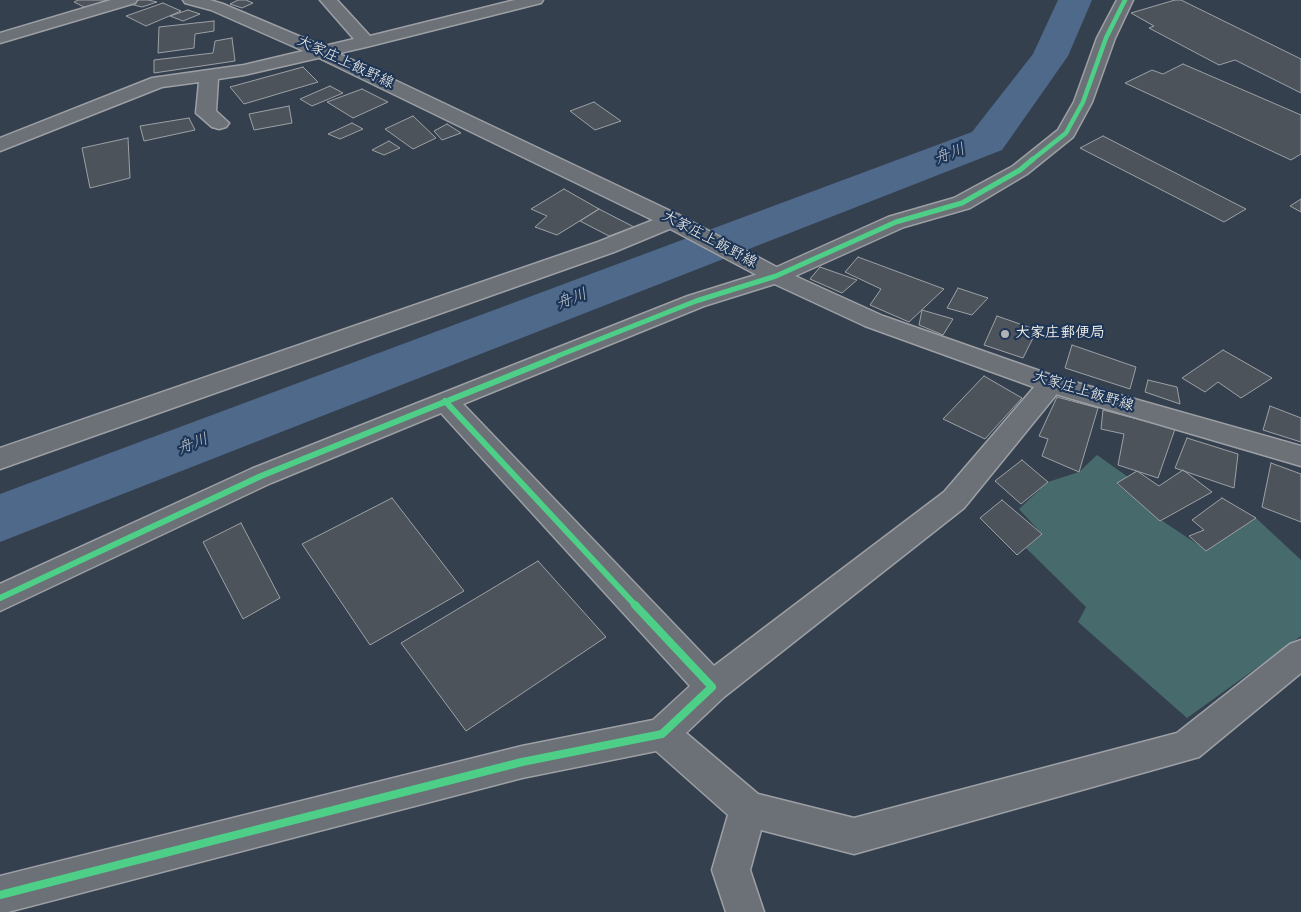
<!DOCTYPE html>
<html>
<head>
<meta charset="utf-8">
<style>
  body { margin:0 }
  canvas { display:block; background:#35404f }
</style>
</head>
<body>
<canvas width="1301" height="912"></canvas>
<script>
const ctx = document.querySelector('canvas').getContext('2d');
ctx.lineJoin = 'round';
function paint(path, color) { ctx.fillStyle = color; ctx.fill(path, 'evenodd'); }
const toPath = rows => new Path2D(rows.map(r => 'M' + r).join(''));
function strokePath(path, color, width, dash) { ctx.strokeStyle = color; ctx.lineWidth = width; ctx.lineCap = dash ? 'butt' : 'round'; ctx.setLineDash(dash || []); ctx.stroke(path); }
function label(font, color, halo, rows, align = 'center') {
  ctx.font = font + ' "Architects Daughter","Klee One",sans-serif'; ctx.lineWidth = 4.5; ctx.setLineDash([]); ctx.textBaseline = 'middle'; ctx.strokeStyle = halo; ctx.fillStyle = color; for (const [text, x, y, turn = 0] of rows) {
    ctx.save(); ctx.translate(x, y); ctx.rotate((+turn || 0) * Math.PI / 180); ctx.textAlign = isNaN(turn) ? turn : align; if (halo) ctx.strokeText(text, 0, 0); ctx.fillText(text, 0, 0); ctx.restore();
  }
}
paint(toPath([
  [1097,455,1128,477,1117,484,1155,516,1206,550,1256,518,1301,560,1301,636,1187,718,1078,622,1086,607,1026,548,1042,534,1019,509,1048,482,1079,472]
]), '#476a6d');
paint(toPath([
  [1058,0,1092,0,1068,56,1002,150,0,542,0,494,972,132,1033,54,1058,0]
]), '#4e698a');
const building = toPath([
  [78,0,107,0,86,8,74,2,78,0],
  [138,0,148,0,157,2,142,7,130,4,138,0],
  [238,0,246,0,253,3,242,8,230,4,238,0],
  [1175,0,1181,0,1301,59,1301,93,1235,60,1219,65,1149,28,1154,26,1131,13,1175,0],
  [163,3,181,11,146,26,126,16,163,3],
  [188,10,200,14,183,21,170,16,188,10],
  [214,21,214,31,195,34,194,48,158,53,159,27,214,21],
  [232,38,235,61,154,73,154,60,213,53,215,41,232,38],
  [1183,64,1301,115,1301,154,1291,160,1125,83,1152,70,1163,74,1183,64],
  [303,67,318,82,244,104,230,87,303,67],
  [330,86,343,93,312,106,300,99,330,86],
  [362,89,388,102,353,118,327,102,362,89],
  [594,102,621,121,595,130,570,111,594,102],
  [289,106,292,123,254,130,249,114,289,106],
  [413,116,436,138,413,149,385,129,413,116],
  [189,118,195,130,144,141,140,126,189,118],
  [352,123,363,129,340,139,328,134,352,123],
  [447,124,461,133,442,140,434,131,447,124],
  [1103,136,1246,209,1224,222,1080,148,1103,136],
  [128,138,130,178,90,188,82,148,128,138],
  [389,141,400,148,384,155,372,150,389,141],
  [564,189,599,209,557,235,535,227,547,216,531,209,564,189],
  [1301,199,1301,212,1290,206,1301,199],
  [599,209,634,227,609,236,580,221,599,209],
  [858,257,944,289,909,322,870,305,881,289,845,272,858,257],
  [820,267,857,280,842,293,810,279,820,267],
  [958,288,988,298,972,315,947,308,958,288],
  [922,310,953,319,943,335,919,325,922,310],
  [997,316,1037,330,1023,358,984,345,997,316],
  [1072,345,1136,367,1130,389,1065,368,1072,345],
  [1223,350,1272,378,1241,398,1218,382,1205,392,1182,378,1223,350],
  [984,376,1022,398,985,439,943,419,984,376],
  [1148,380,1177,387,1180,404,1145,392,1148,380],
  [1057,397,1098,408,1079,472,1042,456,1048,439,1039,436,1057,397],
  [1270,406,1301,418,1301,442,1263,430,1270,406],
  [1103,410,1175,429,1158,478,1118,465,1124,434,1101,429,1103,410],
  [1187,438,1238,454,1234,488,1175,468,1187,438],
  [1022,460,1048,482,1021,504,995,481,1022,460],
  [1271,463,1301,474,1301,522,1262,507,1271,463],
  [1183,470,1212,492,1160,521,1117,483,1137,471,1159,486,1183,470],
  [392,498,464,591,370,645,302,544,392,498],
  [1222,498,1256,518,1206,551,1189,536,1204,530,1192,520,1222,498],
  [1002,500,1042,534,1017,555,980,518,1002,500],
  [241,523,280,598,243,619,203,542,241,523],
  [538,561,606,637,466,731,401,643,538,561]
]);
paint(building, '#4d535b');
strokePath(building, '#9ca0a5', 1);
const street = toPath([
  [111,0,137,0,135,3,0,43,0,33,111,0],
  [320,0,337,0,370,36,515,0,543,0,541,3,366,47,244,75,218,79,216,111,229,123,226,127,219,129,212,127,196,113,199,82,162,87,0,151,0,138,152,78,244,65,354,39,320,0],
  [1117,0,1133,0,1115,38,1092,102,1073,137,1027,174,970,208,904,227,784,281,704,306,463,404,714,666,944,492,1042,378,1051,375,1060,378,1064,384,1060,390,964,508,724,697,686,733,758,794,854,818,1177,733,1290,644,1301,640,1301,673,1199,757,854,854,761,830,750,870,764,912,726,912,712,870,728,815,656,751,522,778,8,912,0,912,0,876,522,746,653,720,690,686,441,413,271,483,0,611,0,584,251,469,688,296,768,271,888,217,954,198,1013,166,1058,130,1074,102,1097,38,1117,0],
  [671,213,679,215,682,220,679,225,614,252,0,469,0,448,598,242,671,213]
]);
const secondary = toPath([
  [183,0,210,0,223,4,327,48,679,215,784,271,883,316,1060,378,1301,446,1301,466,1042,390,865,326,768,281,663,225,315,56,211,10,185,3,183,0]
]);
strokePath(street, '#9ca0a5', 3);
strokePath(secondary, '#9ca0a5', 3);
paint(street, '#6c7077');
paint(secondary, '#6c7077');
strokePath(toPath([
  [1032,160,1066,133,1083,102,1106,38,1125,0]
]), '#4dcf88', 4.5);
strokePath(toPath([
  [550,359,696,301,776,276,896,222,962,203,1020,170,1033,159]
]), '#4dcf88', 5);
strokePath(toPath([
  [445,401,636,606],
  [0,598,261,476,554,358]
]), '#4dcf88', 6);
strokePath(toPath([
  [0,895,522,762,662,734,712,687,635,605]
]), '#4dcf88', 8);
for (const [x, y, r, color] of [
  [1005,334,5,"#b1b3b2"]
]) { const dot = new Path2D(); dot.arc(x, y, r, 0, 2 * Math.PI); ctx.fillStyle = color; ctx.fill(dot); strokePath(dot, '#1d3557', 2); }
label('15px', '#f4f1e8', '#1d3557', [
  ["大家庄上飯野線",345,63,25],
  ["大家庄上飯野線",709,240,28],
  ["大家庄上飯野線",1083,392,17]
]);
label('bold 15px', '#f4f1e8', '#1d3557', [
  ["大家庄郵便局",1015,334]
], 'left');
label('italic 16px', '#bbc3c9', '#1d3557', [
  ["舟川",950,155,-21],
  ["舟川",572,300,-21],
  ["舟川",193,445,-21]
]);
</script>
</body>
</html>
